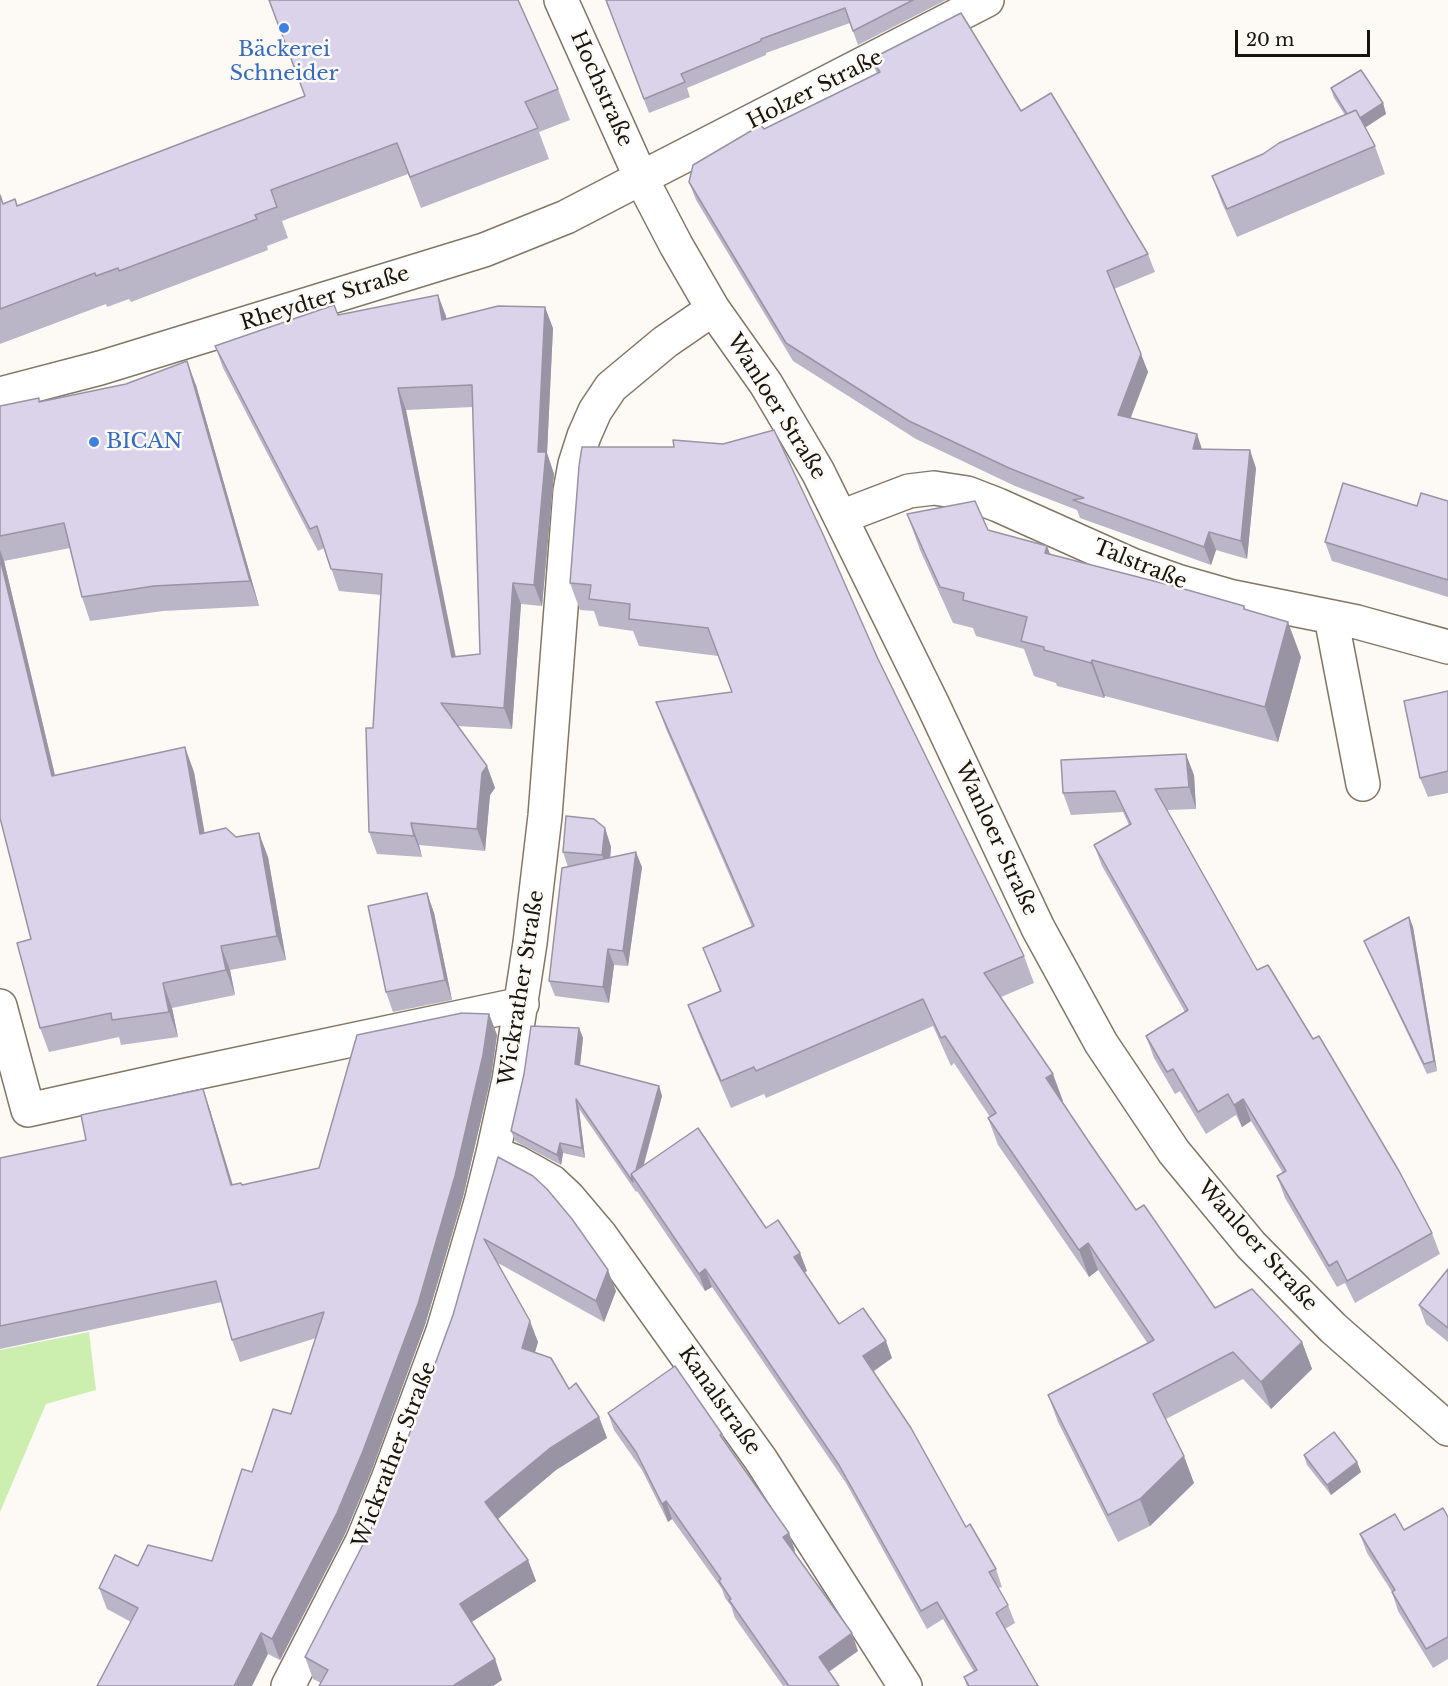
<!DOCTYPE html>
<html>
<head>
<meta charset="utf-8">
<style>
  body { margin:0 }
  #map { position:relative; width:1448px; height:1686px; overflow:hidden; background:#fdfaf6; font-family:"Libre Baskerville",serif }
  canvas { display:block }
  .scale { position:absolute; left:1235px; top:30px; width:135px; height:27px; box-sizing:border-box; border:3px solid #19140d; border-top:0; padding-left:8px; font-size:18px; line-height:21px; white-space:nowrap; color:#19140d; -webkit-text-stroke:4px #fdfaf6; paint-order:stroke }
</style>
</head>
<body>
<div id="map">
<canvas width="1448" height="1686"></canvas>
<div class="scale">20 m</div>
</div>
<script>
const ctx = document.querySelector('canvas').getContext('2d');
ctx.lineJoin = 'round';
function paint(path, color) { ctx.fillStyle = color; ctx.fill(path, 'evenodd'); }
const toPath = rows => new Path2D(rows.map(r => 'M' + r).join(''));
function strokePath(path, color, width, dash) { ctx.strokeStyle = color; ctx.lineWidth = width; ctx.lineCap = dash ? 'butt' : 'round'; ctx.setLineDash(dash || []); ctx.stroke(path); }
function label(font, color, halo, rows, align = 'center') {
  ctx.font = font + ' "Libre Baskerville",serif'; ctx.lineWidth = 5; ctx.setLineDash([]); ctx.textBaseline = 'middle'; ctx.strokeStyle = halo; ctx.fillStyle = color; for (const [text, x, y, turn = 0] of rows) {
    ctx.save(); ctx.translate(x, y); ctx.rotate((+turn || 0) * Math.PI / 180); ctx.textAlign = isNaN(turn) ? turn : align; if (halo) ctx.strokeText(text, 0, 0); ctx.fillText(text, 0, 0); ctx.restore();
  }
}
paint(toPath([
  [89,1332,96,1390,46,1404,0,1512,0,1350]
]), '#ccefaf');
const minor = toPath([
  [561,0,641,178,676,245,713,309,766,384,818,472,932,703,1038,928,1101,1043,1174,1152,1251,1245,1333,1328,1448,1429],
  [641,178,987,0],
  [841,517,909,491,934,488,967,493,998,505,1132,565,1177,581,1233,597,1357,622,1448,647],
  [1331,617,1363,784],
  [0,1006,28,1110,186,1075,522,1004],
  [493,1153,516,1162,552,1182,568,1197,601,1236,761,1460,905,1686],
  [288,1686,362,1542,388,1479,443,1331,481,1202,493,1153,509,1080,530,943,545,816,570,491,575,464,584,436,595,411,611,387,665,342,713,309]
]);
const major = toPath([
  [0,394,100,368,484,250,566,217,641,178]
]);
strokePath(minor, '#837665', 36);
strokePath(major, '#837665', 36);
strokePath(minor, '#fff', 33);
strokePath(major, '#fff', 33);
paint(toPath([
  [606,0,946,0,858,45,850,23,766,53,766,55,687,88,690,97,649,113],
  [871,59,1021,111,1148,254,1155,272,1114,289,1148,372,1130,418,1202,450,1256,468,1247,559,1216,550,1211,565,1080,518,1077,510,1015,486,916,439,793,361,696,200,689,182,764,129,877,74],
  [1331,88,1383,103,1386,114,1365,127,1375,146,1385,174,1237,237,1222,203,1212,176,1263,154,1345,115,1334,98],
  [558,89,570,120,539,132,549,159,421,208,408,174,282,221,288,238,267,246,268,250,131,302,129,299,107,307,106,304,0,344,0,195,3,204,17,206],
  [438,295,446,319,553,328,547,453,554,474,542,606,521,604,512,729,457,726,487,766,495,788,490,795,485,851,419,845,422,857,377,854,369,832,373,728,381,595,339,591,324,548,318,551,223,368,215,346,338,315],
  [473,407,480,654,456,657,406,410],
  [196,385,259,606,163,611,90,621,82,597,70,548,4,561,55,775,194,772,204,833,236,837,268,857,286,960,230,970,235,995,172,1008,178,1037,121,1045,119,1037,49,1052,40,1028,31,939,0,818,0,406],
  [579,466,878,659,1024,956,1034,983,1001,997,1063,1101,1062,1102,1136,1210,1215,1308,1302,1342,1312,1369,1271,1409,1243,1379,1166,1419,1194,1483,1150,1526,1118,1542,1058,1422,1048,1395,1148,1344,1098,1270,1089,1277,1021,1178,998,1145,988,1118,990,1117,954,1063,951,1066,933,1026,766,1098,764,1094,731,1108,698,1032,688,1005,720,992,703,948,752,927,666,729,656,702,732,692,718,656,639,646,633,631,599,626,594,611,580,610,570,583],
  [1448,501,1448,597,1332,561,1325,542,1417,506],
  [907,514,988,530,1047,546,1050,555,1244,606,1246,610,1301,657,1278,742,1105,696,1104,698,1057,686,1056,683,1034,676,1024,649,976,636,973,628,953,623,920,550],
  [1448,691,1448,793,1428,797,1420,778],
  [1194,775,1196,809,1167,810,1257,970,1432,1233,1440,1254,1355,1303,1345,1283,1337,1287,1285,1198,1277,1176,1283,1173,1251,1121,1242,1127,1236,1115,1206,1134,1180,1091,1175,1094,1154,1058,1146,1036,1185,1012,1102,866,1094,845,1129,825,1123,812,1071,815,1063,793],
  [605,828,611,847,610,857,642,867,628,966,614,965,609,1003,555,996,549,981,568,867,563,852],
  [427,893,434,913,452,1000,393,1012,386,992],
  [1409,917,1413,927,1437,1071,1427,1074,1368,951,1364,941],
  [489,1014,497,1035,491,1077,463,1197,425,1325,371,1472,345,1534,280,1660,268,1654,131,1622,107,1609,99,1588,138,1566,212,1561,252,1472,291,1414,316,1338,240,1362,232,1340,222,1302,0,1349,0,1158,86,1140,210,1110,233,1185,242,1185,319,1168],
  [579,1028,583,1038,580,1065,659,1086,662,1096,644,1165,766,1228,800,1253,807,1271,804,1272,839,1324,892,1358,873,1372,966,1527,996,1569,1002,1587,998,1588,1008,1605,1015,1623,1005,1629,1038,1686,967,1686,964,1677,974,1672,943,1619,927,1629,846,1483,712,1287,705,1291,637,1191,636,1192,579,1109,585,1158,563,1153,561,1165,515,1141,511,1131,524,1074],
  [498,1157,616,1291,604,1322,498,1263,538,1342,535,1352,569,1389,599,1417,607,1438,556,1470,498,1519,528,1560,536,1581,471,1622,495,1659,502,1680,493,1686,319,1686,321,1683,313,1679,305,1657,371,1529,398,1465,453,1315],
  [1448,1269,1448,1342,1426,1324,1419,1305],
  [608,1413,722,1434,726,1444,789,1533,795,1551,794,1552,858,1651,829,1672,839,1686,783,1686,735,1618,731,1606,725,1598,722,1589,672,1519,668,1522,642,1470,614,1430],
  [1304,1455,1357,1462,1361,1472,1331,1495,1307,1465],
  [1448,1517,1448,1659,1433,1668,1398,1611,1392,1592,1367,1553,1360,1534,1404,1530]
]), '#bbb5c8');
paint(toPath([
  [1383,103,1386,114,1357,133,1353,123],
  [438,295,446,316,450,342,442,320],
  [545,307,553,328,547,453,554,474,542,606,534,585,538,452],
  [1141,354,1148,372,1125,433,1118,415],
  [187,361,196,385,259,606,250,581],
  [398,388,406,410,460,679,452,657],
  [1197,434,1203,452,1193,449],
  [1250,450,1256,468,1247,559,1241,541],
  [1209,532,1216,550,1211,565,1204,547],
  [1047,546,1060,581,1045,553],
  [0,550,4,561,61,801,52,776,0,558],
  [513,583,521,604,512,729,504,708],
  [1288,622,1301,657,1278,742,1265,707],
  [1092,660,1105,696,1104,698,1091,663],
  [185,747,194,772,209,858,200,834],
  [1186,754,1194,775,1196,809,1189,787],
  [487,766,495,788,490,795,485,851,477,829,482,773],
  [411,823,419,845,422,857,414,836],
  [605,828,611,847,609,873,602,855],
  [259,833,268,857,286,960,277,936],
  [636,852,642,867,628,966,623,951],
  [427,893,434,913,452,1000,445,980],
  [1409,917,1413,927,1437,1071,1434,1061],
  [221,946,230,970,235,995,226,970],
  [608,949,614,965,609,1003,603,987],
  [163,983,172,1008,178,1037,169,1012],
  [489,1014,497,1035,491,1077,463,1197,425,1325,371,1472,345,1534,280,1660,272,1639],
  [579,1028,583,1038,579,1074,575,1064],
  [1053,1074,1063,1101,1056,1106,1046,1078],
  [659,1086,662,1096,638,1185,634,1178],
  [203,1089,210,1110,239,1207,231,1185],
  [576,1099,579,1109,585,1158,582,1148],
  [1243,1099,1251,1121,1242,1127,1234,1105],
  [560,1143,563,1153,561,1165,557,1155],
  [1088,1243,1098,1270,1089,1277,1079,1250],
  [800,1253,807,1271,801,1275,794,1257],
  [705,1269,712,1287,705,1291,699,1274],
  [608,1270,616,1291,604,1322,596,1301],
  [530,1321,538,1342,530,1369,522,1348],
  [886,1341,892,1358,869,1374,863,1356],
  [1302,1342,1312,1369,1271,1409,1261,1382],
  [599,1417,607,1438,556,1470,493,1523,485,1502,549,1449],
  [1184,1456,1194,1483,1150,1526,1140,1499],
  [1357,1462,1361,1472,1331,1495,1327,1485],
  [666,1501,672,1519,668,1522,662,1504],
  [789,1533,795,1551,790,1555,783,1537],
  [528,1560,536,1581,467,1625,460,1604],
  [261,1633,268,1654,252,1686,234,1686],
  [852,1633,858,1651,825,1674,819,1657],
  [495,1659,502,1680,493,1686,453,1686]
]), '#9994a3');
const building = toPath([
  [269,0,518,0,558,89,525,102,538,128,410,177,397,143,271,190,277,207,255,215,257,219,119,271,118,268,96,276,95,273,0,309,0,195,3,204,15,199,17,206,305,96,269,0],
  [606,0,913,0,853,31,845,8,761,39,761,41,681,74,685,82,644,99,606,0],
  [961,13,1021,111,1051,93,1148,254,1107,271,1141,354,1118,415,1197,434,1193,449,1250,450,1241,541,1209,532,1204,547,1073,500,1084,498,1009,468,909,421,786,343,689,182,693,165,761,125,764,129,880,72,871,59,961,13],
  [1361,70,1383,103,1360,118,1356,110,1347,114,1331,88,1361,70],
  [1356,110,1375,146,1227,209,1212,176,1263,154,1279,143,1356,110],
  [438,295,442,320,498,306,545,307,538,452,546,452,534,585,513,583,504,708,441,703,487,766,482,773,477,829,411,823,414,836,369,832,366,728,373,728,382,574,331,569,317,526,310,529,215,346,334,305,338,315,438,295],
  [472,385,480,654,452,657,398,388,472,385],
  [187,361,250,581,154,586,82,597,64,523,0,536,0,406,39,398,39,402,126,384,187,361],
  [774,430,822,532,878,659,1024,956,984,973,1053,1074,1046,1078,1091,1145,1136,1210,1144,1205,1215,1308,1252,1289,1302,1342,1261,1382,1233,1352,1153,1394,1184,1456,1140,1499,1108,1515,1048,1395,1154,1340,1088,1243,1079,1250,1011,1151,988,1118,996,1113,945,1036,941,1038,923,999,756,1071,754,1067,721,1081,688,1005,721,991,703,948,754,926,656,702,732,692,708,628,629,619,630,604,589,599,591,585,570,583,579,466,582,447,674,447,673,440,723,444,774,430],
  [1343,483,1417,506,1421,493,1448,501,1448,580,1325,542,1343,483],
  [975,501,988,530,1047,546,1045,553,1177,587,1244,606,1244,609,1288,622,1265,707,1092,660,1091,663,1044,650,1044,647,1021,641,1027,617,963,600,964,593,940,587,907,514,975,501],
  [0,558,52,776,185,747,200,834,226,828,236,837,259,833,277,936,221,946,226,970,163,983,169,1012,112,1020,111,1013,40,1028,17,943,31,939,0,818,0,558],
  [1448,691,1448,771,1420,778,1404,701,1448,691],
  [1186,754,1189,787,1155,789,1257,970,1268,965,1313,1039,1319,1036,1399,1171,1432,1233,1347,1281,1337,1261,1329,1266,1277,1176,1286,1171,1243,1099,1234,1105,1228,1094,1198,1112,1173,1069,1167,1072,1146,1036,1188,1010,1094,845,1131,824,1115,791,1063,793,1061,760,1186,754],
  [566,816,594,819,605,828,602,855,563,852,566,816],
  [636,852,623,951,608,949,603,987,549,981,562,868,636,852],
  [427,893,445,980,386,992,368,906,427,893],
  [1409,917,1434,1061,1424,1064,1364,941,1409,917],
  [462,1013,489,1014,483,1055,455,1176,418,1304,363,1451,337,1513,272,1639,261,1633,234,1686,97,1686,138,1608,99,1588,115,1555,138,1566,148,1545,212,1561,242,1469,252,1472,273,1409,291,1414,324,1312,232,1340,216,1281,0,1326,0,1158,86,1140,81,1115,203,1089,231,1185,241,1183,242,1185,319,1168,357,1035,462,1013],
  [531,1026,579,1028,575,1064,659,1086,636,1170,631,1174,633,1182,576,1099,582,1148,560,1143,557,1155,511,1131,524,1074,531,1026],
  [698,1128,766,1228,778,1220,800,1253,794,1257,839,1324,863,1308,886,1341,863,1356,911,1428,966,1527,970,1524,996,1569,989,1572,1008,1605,996,1613,1038,1686,969,1686,964,1677,977,1670,937,1602,921,1611,839,1465,705,1269,699,1274,631,1174,698,1128],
  [498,1157,533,1176,547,1189,572,1219,608,1270,596,1301,484,1239,530,1321,522,1348,551,1358,569,1389,576,1383,599,1417,549,1449,485,1502,528,1560,460,1604,495,1659,453,1686,319,1686,328,1670,305,1657,371,1529,398,1465,453,1315,498,1157],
  [1448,1269,1448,1328,1419,1305,1448,1269],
  [675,1366,722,1434,720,1435,789,1533,783,1537,852,1633,819,1657,839,1686,789,1686,729,1600,731,1599,719,1581,721,1579,666,1501,662,1504,636,1452,608,1413,675,1366],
  [1334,1432,1357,1462,1327,1485,1304,1455,1334,1432],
  [1443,1508,1448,1517,1448,1637,1426,1649,1392,1592,1395,1590,1360,1534,1395,1514,1404,1530,1443,1508]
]);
paint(building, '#dad3e9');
strokePath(building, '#9994a3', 1.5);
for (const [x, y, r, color] of [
  [284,28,6,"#3f7fe0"],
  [94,442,6,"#3f7fe0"]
]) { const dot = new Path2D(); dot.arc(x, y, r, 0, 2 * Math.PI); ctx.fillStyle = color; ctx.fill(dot); strokePath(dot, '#fdfaf6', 2); }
label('21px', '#366cbe', '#fdfaf6', [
  ["Bäckerei",284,50],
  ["Schneider",284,74],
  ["BICAN",106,442,"left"]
]);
label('21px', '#19140d', '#fdfaf6', [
  ["Hochstraße",601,89,66],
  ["Holzer Straße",815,90,-27],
  ["Rheydter Straße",325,299,-17],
  ["Wanloer Straße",776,407,58],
  ["Talstraße",1140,565,22],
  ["Wanloer Straße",996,839,65],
  ["Wickrather Straße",522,988,-81],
  ["Wanloer Straße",1257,1246,48],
  ["Kanalstraße",719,1401,55],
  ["Wickrather Straße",395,1455,-69]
]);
</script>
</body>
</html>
